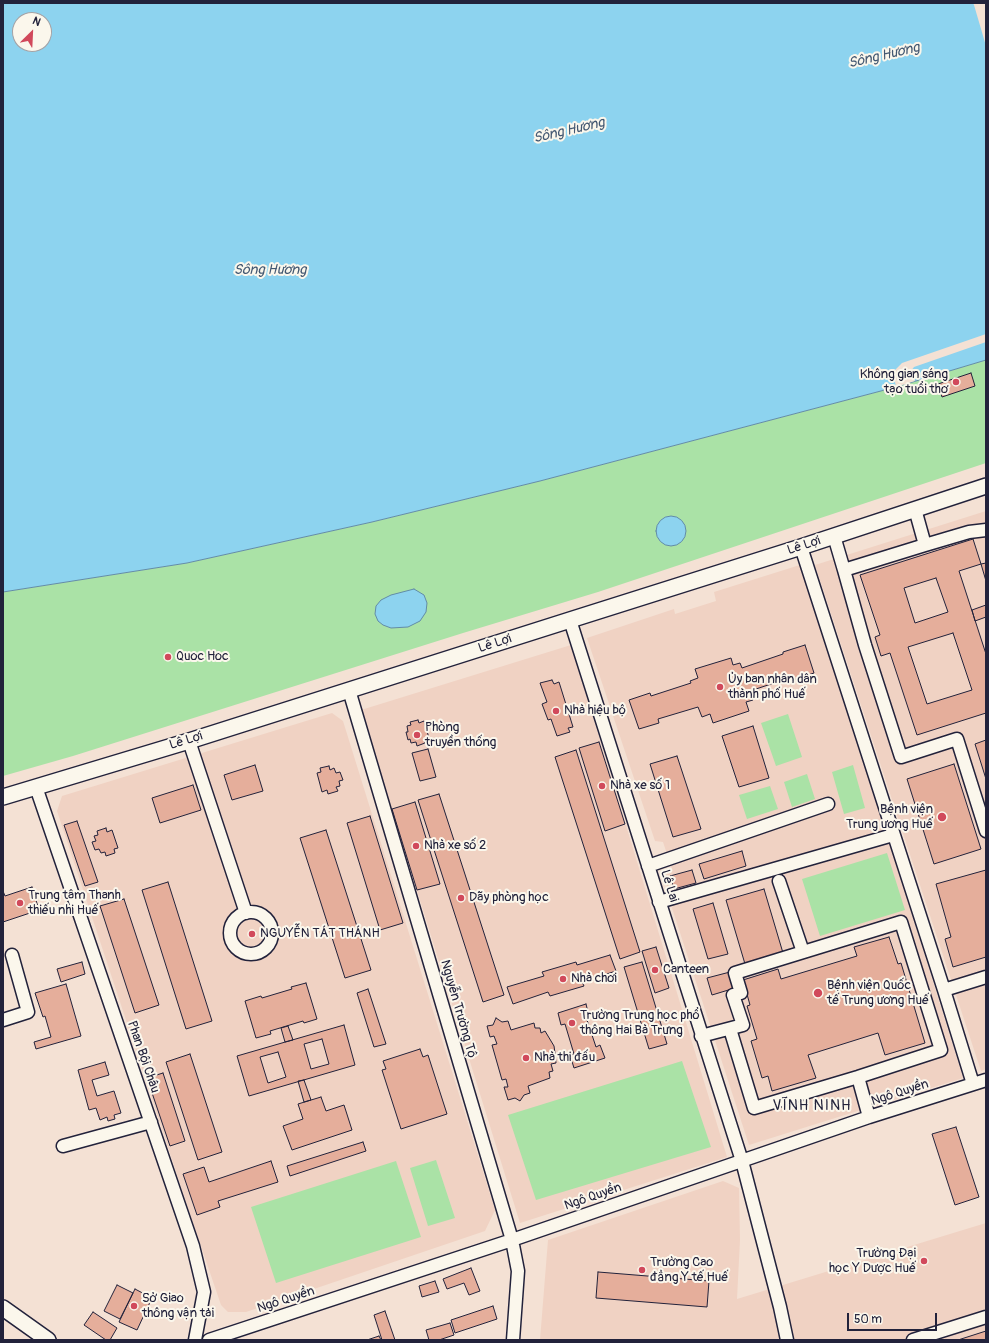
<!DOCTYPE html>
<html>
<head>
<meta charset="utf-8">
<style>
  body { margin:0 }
  #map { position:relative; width:989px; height:1343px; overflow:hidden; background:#f4e1d4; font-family:Pangolin,sans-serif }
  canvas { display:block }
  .frame { position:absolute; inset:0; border:4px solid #22223b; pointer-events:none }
  .north { position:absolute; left:12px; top:12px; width:40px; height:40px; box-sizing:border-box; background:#fbf7ec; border:1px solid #a4a2a5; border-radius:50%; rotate:24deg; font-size:11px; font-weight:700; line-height:16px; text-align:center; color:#22223b }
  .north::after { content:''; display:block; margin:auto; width:14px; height:18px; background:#d1495b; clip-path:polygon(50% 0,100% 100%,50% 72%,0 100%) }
  .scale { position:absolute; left:847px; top:1313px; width:90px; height:18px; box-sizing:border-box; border:2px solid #22223b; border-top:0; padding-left:5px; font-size:12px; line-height:14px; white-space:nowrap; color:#22223b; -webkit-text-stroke:3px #fbf7ec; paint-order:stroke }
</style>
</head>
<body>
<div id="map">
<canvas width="989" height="1343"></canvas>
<div class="frame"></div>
<div class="north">N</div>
<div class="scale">50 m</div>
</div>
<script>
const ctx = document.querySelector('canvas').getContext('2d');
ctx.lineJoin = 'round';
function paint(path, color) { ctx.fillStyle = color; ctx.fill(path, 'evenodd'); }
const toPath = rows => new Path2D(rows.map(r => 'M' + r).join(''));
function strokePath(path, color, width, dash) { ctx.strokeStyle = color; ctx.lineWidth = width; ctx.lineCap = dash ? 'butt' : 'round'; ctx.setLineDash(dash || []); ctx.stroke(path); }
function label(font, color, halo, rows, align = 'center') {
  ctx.font = font + ' Pangolin,sans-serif'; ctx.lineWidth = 4; ctx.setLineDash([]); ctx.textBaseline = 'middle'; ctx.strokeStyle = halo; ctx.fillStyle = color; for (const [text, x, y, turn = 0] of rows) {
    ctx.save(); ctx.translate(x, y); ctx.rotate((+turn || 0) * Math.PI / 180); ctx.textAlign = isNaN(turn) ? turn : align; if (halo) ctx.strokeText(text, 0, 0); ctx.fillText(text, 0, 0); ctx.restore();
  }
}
paint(toPath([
  [986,511,986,1069,981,1071,815,565],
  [803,564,963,1078,749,1145,672,908,664,872,672,869,663,842,655,841,587,638,674,609,675,614,716,601,714,592],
  [571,645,727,1157,520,1223,361,710],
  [332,713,343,721,495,1210,485,1231,246,1312,228,1312,221,1305,188,1208,57,811,62,796],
  [723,1181,739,1188,740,1240,737,1299,986,1223,986,1340,540,1340,548,1240]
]), '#f0d2c3');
paint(toPath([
  [986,360,986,463,598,592,463,633,73,756,3,776,3,592,187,563,372,522,540,481,896,387],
  [788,714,802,757,776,766,761,723],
  [853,765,865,808,844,814,832,772],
  [807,774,815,799,792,807,784,782],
  [770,786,778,809,747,819,739,795],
  [887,853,905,910,820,936,802,879],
  [682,1061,711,1147,536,1200,508,1115],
  [436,1160,455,1218,428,1226,410,1168],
  [396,1161,421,1237,276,1283,251,1207]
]), '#aae2a6');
const water = toPath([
  [3,3,986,3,986,360,896,387,540,481,372,522,187,563,3,592,3,3],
  [20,20,44,20,44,44,20,44,20,20],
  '656 531a15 15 0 1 1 30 0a15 15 0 1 1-30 0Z',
  [414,589,424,595,427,603,426,612,420,621,408,627,391,628,383,625,378,621,375,614,376,606,381,600,391,595,414,589]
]);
paint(water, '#8dd3ef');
strokePath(water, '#628ca7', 1);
paint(toPath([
  [973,3,986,3,986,46,974,5],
  [986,334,986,342,914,367,911,371,915,381,896,387,894,377,895,370,902,363]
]), '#f4e1d4');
const building = toPath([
  [971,373,975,386,942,397,938,384,971,373],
  [973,539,981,564,959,571,986,654,986,713,917,735,890,653,881,656,875,637,880,635,860,575,973,539],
  [936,578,948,612,915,623,904,588,936,578],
  [953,633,972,690,927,704,908,647,953,633],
  [986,563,986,581,981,564,986,563],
  [986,605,986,617,975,621,972,610,986,605],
  [805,645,814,673,793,680,792,677,750,691,753,700,746,702,749,711,713,723,710,714,702,717,698,707,658,719,659,723,639,729,629,700,650,693,651,696,691,683,690,681,698,678,695,669,731,658,733,665,740,663,742,668,783,654,783,652,805,645],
  [552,680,554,684,559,682,573,727,568,728,570,732,557,736,551,719,548,720,542,704,547,702,540,683,552,680],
  [418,720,419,723,424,721,429,738,424,740,425,743,417,746,416,742,411,743,410,739,408,740,406,732,408,732,407,726,411,725,410,722,418,720],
  [753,726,769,778,739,787,722,736,753,726],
  [986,740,986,779,975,744,986,740],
  [599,742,625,824,605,831,579,748,599,742],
  [428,749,436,777,420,781,412,753,428,749],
  [576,750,640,952,620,959,555,757,576,750],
  [677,756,701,829,673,837,650,764,677,756],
  [954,764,981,849,934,864,907,779,954,764],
  [255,765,263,791,232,800,224,775,255,765],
  [329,766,330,770,334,768,336,773,340,772,343,780,339,781,340,786,336,787,338,791,328,794,327,790,322,792,317,773,321,772,320,768,329,766],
  [193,785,201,810,160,823,152,798,193,785],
  [439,794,504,995,483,1002,418,800,439,794],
  [415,802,440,884,417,890,392,809,415,802],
  [370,816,403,923,380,930,347,823,370,816],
  [77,821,98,882,85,886,64,825,77,821],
  [106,828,107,832,112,830,118,848,114,849,115,853,106,856,105,852,101,853,99,849,95,850,92,842,96,841,94,836,98,835,97,831,106,828],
  [326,830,371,970,345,978,300,838,326,830],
  [742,851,746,866,704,879,699,864,742,851],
  [692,870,696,883,674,889,670,876,692,870],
  [986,870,986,957,953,967,945,939,951,937,936,884,986,870],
  [168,882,212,1021,186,1029,142,890,168,882],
  [32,887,39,910,3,922,3,891,5,896,32,887],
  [764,889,783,953,745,964,726,900,764,889],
  [124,899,159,1005,135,1013,100,906,124,899],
  [713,903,728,954,708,959,693,909,713,903],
  [889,937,898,964,901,963,925,1043,885,1055,878,1033,808,1055,816,1078,772,1091,768,1076,762,1078,751,1041,757,1039,747,1006,750,1005,743,980,778,969,781,979,857,956,854,947,889,937],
  [656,947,669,988,655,993,642,951,656,947],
  [610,955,616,971,582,982,584,986,550,996,548,992,513,1004,507,987,544,976,542,972,576,962,577,965,610,955],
  [82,962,85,974,61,982,57,969,82,962],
  [642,962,667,1044,649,1049,624,967,642,962],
  [730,972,735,988,712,995,707,978,730,972],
  [306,983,317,1019,304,1023,303,1021,270,1031,271,1034,256,1038,245,1001,261,996,262,998,292,989,291,987,306,983],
  [66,984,81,1036,36,1049,34,1042,51,1037,45,1016,43,1017,35,993,66,984],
  [368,989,386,1044,374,1047,357,993,368,989],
  [586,1004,589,1016,586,1017,596,1047,600,1045,605,1058,574,1068,570,1055,574,1054,565,1024,561,1025,558,1013,586,1004],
  [496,1018,502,1022,508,1021,511,1030,534,1023,535,1028,540,1028,541,1033,545,1031,554,1046,555,1053,556,1063,551,1064,553,1071,549,1072,550,1078,528,1086,530,1093,524,1095,520,1101,515,1098,508,1100,504,1087,508,1087,506,1079,502,1080,492,1045,497,1044,494,1036,490,1037,487,1026,493,1025,496,1018],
  [344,1025,355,1065,249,1096,237,1056,344,1025],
  [322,1039,329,1064,311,1069,304,1044,322,1039],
  [278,1052,286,1077,268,1083,260,1057,278,1052],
  [288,1026,293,1040,285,1042,281,1028,288,1026],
  [420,1049,423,1057,428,1055,447,1114,401,1129,382,1070,386,1069,383,1061,420,1049],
  [190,1054,222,1152,198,1160,166,1062,190,1054],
  [105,1062,109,1075,92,1080,97,1096,114,1091,121,1113,114,1115,115,1119,108,1121,107,1117,100,1120,96,1108,89,1110,78,1070,105,1062],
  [163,1073,185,1141,170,1146,147,1078,163,1073],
  [304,1080,311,1100,304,1102,298,1081,304,1080],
  [321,1097,326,1111,344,1105,352,1130,292,1150,283,1126,303,1119,298,1104,321,1097],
  [956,1127,979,1197,955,1205,932,1134,956,1127],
  [363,1142,366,1151,290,1176,287,1166,363,1142],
  [271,1161,278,1182,218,1201,220,1207,197,1215,183,1174,204,1167,209,1182,271,1161],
  [471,1268,480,1291,469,1295,464,1283,447,1289,443,1279,471,1268],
  [598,1272,709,1281,707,1307,596,1298,598,1272],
  [435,1281,439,1292,422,1297,419,1286,435,1281],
  [117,1285,133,1293,120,1319,104,1311,117,1285],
  [135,1289,152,1298,137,1330,119,1322,135,1289],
  [493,1306,497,1319,455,1333,451,1320,493,1306],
  [385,1311,395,1340,382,1340,374,1315,385,1311],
  [93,1312,117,1328,110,1340,106,1340,84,1325,93,1312],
  [450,1323,454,1335,439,1340,429,1340,426,1330,450,1323],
  [986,1331,986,1340,958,1340,986,1331],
  [379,1336,381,1340,367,1340,379,1336]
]);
paint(building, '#e5ae9b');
strokePath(building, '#22223b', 1);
const minor = toPath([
  [915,509,925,545],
  [986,530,969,532,925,545,844,570,865,645,901,757,957,739,986,831],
  [834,536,844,570],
  [801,547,944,990,973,1084],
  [570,620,742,1161,780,1307,787,1340],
  [349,690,512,1240,518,1271,513,1340],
  [189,741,246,913],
  [36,787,193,1246,204,1292,195,1340],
  [648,866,828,804],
  [779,881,803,952],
  [659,902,893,835],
  '230 933a21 21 0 1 1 42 0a21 21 0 1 1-42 0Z',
  [944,990,986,977],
  [3,1020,28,1012,12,955],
  [701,1036,743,1025,733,995,741,993,735,973,901,922,941,1050,858,1077,754,1108,730,1029],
  [858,1077,869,1117],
  [63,1146,151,1122],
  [209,1340,512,1240,869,1117,986,1080],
  [913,1340,986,1317]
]);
const major = toPath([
  [3,797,189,741,570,620,801,547,986,486],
  [3,1308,48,1340]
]);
strokePath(minor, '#22223b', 15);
strokePath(major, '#22223b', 18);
strokePath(minor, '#fbf7ec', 12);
strokePath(major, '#fbf7ec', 15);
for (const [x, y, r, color] of [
  [956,382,4,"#d1495b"],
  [168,657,4,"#d1495b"],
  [720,687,4,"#d1495b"],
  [556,711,4,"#d1495b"],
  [417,735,4,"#d1495b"],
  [602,786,4,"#d1495b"],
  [942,817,5,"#d1495b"],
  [416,846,4,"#d1495b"],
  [461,898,4,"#d1495b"],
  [20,903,4,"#d1495b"],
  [252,934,4,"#d1495b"],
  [655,970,4,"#d1495b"],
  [563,979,4,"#d1495b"],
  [818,993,5,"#d1495b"],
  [572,1023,4,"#d1495b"],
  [526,1058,4,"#d1495b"],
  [924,1261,4,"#d1495b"],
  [642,1270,4,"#d1495b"],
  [134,1306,4,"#d1495b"]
]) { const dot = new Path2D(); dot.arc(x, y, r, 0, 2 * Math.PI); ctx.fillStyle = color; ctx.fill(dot); strokePath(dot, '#fbf7ec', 1.5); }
label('13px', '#22223b', '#fbf7ec', [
  ["Không gian sáng",948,375,"right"],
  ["tạo tuổi thơ",948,390,"right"],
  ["Quoc Hoc",176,657],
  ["Ủy ban nhân dân",728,680],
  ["thành phố Huế",728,695],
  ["Nhà hiệu bộ",564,711],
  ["Phòng",425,728],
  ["truyền thống",425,743],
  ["Nhà xe số 1",610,786],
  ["Bệnh viện",933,810,"right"],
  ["Trung ương Huế",933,825,"right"],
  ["Nhà xe số 2",424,846],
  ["Trung tâm Thanh",28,896],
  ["thiếu nhi Huế",28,911],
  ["Dãy phòng học",469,898],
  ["NGUYỄN TÁT THÁNH",260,934],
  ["Canteen",663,970],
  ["Nhà chơi",571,979],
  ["Bệnh viện Quốc",827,986],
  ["tế Trung ương Huế",827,1001],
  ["Trường Trung học phổ",580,1016],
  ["thông Hai Bà Trưng",580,1031],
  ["Nhà thi đấu",534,1058],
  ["Trường Đại",916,1254,"right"],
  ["học Y Dược Huế",916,1269,"right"],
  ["Trường Cao",650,1263],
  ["đẳng Y tế Huế",650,1278],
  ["Sở Giao",142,1299],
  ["thông vận tải",142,1314]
], 'left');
label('13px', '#22223b', '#fbf7ec', [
  ["Lê Lợi",804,546,-18],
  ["Lê Lợi",495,644,-18],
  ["Lê Lợi",186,741,-17],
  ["Lê Lai",669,886,73],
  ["Nguyễn Trường Tộ",458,1009,74],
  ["Phan Bội Châu",143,1057,71],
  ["Ngô Quyền",900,1093,-18],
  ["Ngô Quyền",593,1197,-19],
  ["Ngô Quyền",286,1300,-18]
]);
label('italic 14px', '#425771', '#fbf7ec', [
  ["Sông Hương",884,56,-13],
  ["Sông Hương",569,131,-13],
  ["Sông Hương",270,270]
]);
ctx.letterSpacing = '1px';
label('15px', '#22223b', '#fbf7ec', [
  ["VĨNH NINH",812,1106]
]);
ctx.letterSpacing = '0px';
</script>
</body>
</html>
